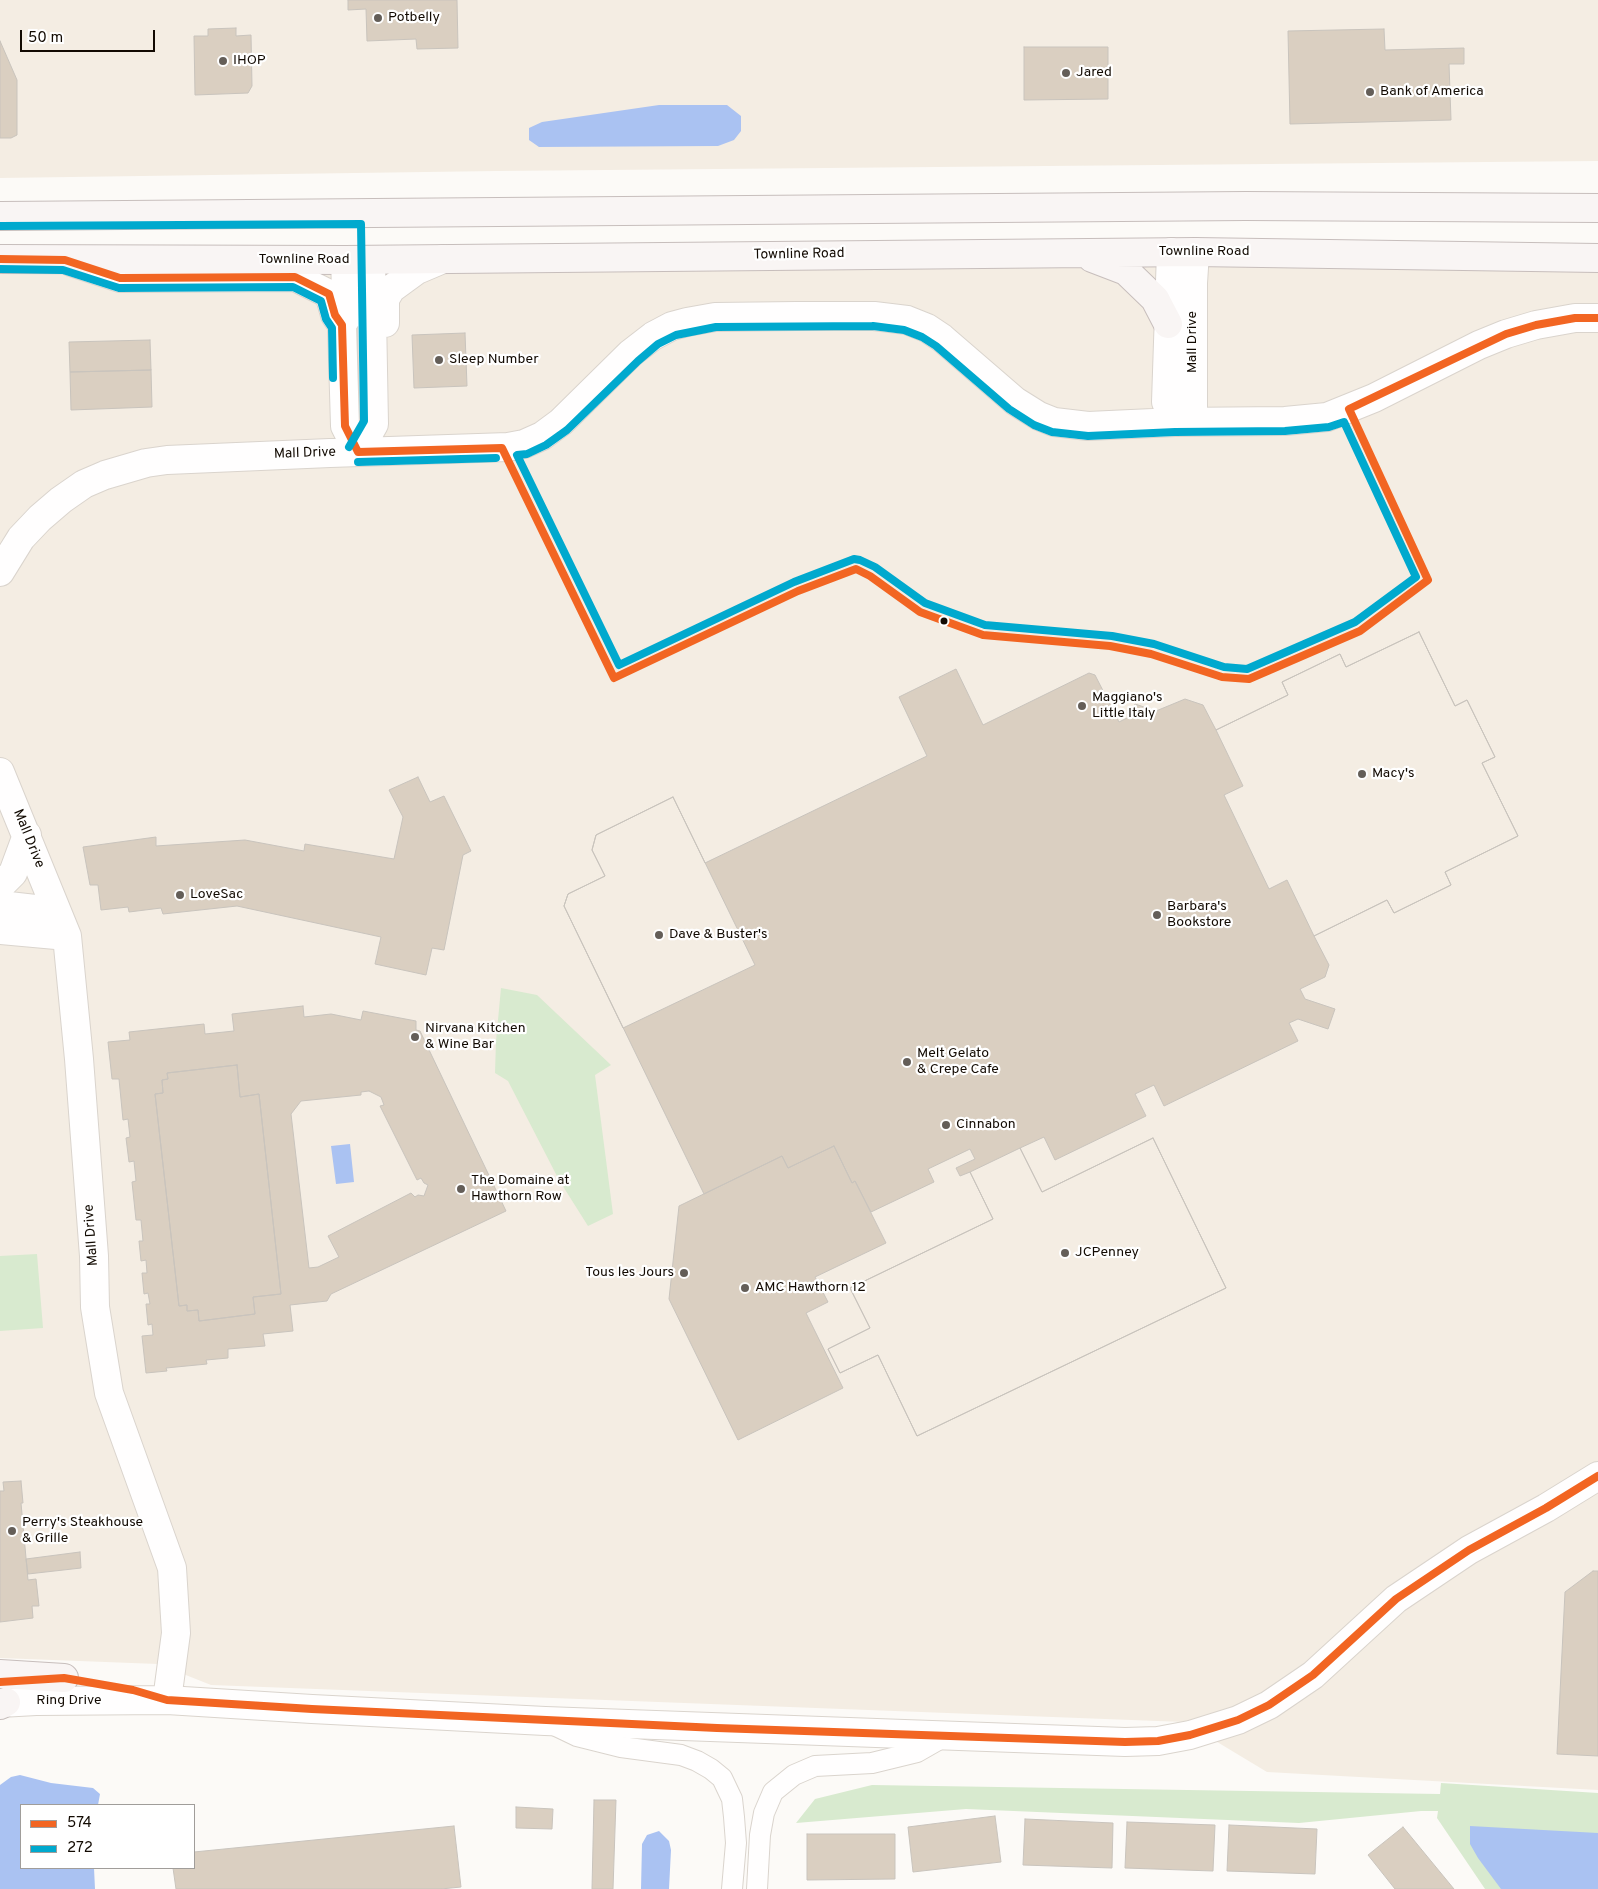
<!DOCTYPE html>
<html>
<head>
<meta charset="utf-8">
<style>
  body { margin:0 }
  #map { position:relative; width:1598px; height:1889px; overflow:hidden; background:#fcfaf7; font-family:Overpass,sans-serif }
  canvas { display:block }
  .legend { position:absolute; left:20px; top:1804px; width:175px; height:65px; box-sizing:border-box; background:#fff; border:1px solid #a09d9a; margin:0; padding:6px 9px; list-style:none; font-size:15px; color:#120a02 }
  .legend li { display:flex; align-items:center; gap:10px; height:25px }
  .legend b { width:25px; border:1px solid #a09d9a }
  .scale { position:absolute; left:20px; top:30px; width:135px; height:22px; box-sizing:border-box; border:2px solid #120a02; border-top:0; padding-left:6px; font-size:15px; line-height:18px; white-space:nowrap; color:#120a02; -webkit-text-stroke:4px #fff; paint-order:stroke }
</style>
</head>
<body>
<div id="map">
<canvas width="1598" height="1889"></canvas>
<ul class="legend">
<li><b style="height:6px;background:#f26522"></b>574</li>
<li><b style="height:6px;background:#00a9ce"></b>272</li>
</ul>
<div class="scale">50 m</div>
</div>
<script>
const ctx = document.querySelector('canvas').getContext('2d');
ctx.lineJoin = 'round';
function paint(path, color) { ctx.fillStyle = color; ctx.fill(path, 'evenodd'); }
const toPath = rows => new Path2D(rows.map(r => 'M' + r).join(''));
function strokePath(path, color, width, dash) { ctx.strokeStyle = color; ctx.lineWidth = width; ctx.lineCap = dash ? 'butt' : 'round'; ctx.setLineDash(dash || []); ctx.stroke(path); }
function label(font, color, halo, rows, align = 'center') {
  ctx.font = font + ' Overpass,sans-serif'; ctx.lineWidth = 4.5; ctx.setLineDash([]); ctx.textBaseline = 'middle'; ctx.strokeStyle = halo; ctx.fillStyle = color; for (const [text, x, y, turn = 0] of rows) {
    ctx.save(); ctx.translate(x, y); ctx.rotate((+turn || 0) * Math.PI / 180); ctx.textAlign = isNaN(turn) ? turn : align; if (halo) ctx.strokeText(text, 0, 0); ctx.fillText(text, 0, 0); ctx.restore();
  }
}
paint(toPath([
  [0,0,1598,0,1598,161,497,171,0,178],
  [1192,261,1598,267,1598,1790,1267,1772,1184,1722,211,1685,158,1664,0,1658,0,271]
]), '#f4ede3');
paint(toPath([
  [501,988,537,995,611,1065,595,1075,613,1214,588,1226,559,1180,508,1081,495,1073,496,1041],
  [37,1254,43,1328,0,1331,0,1256],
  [1441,1783,1598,1793,1598,1889,1485,1889,1437,1818,1438,1811,1421,1811,1299,1823,966,1809,796,1823,815,1799,872,1785,1440,1794]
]), '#d8eacf');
paint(toPath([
  [659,105,727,105,741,116,741,131,734,140,718,146,539,147,529,140,529,128,542,122],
  [350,1144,354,1182,336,1184,331,1146],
  [20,1775,51,1783,93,1788,100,1794,98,1805,21,1805,21,1868,94,1868,95,1889,0,1889,0,1785,11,1777],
  [1470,1826,1598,1833,1598,1889,1501,1889,1478,1858,1470,1844],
  [659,1831,669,1841,671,1850,669,1889,641,1889,642,1844,647,1835]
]), '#aac2f2');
const building = toPath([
  [348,0,457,0,458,48,417,49,416,39,367,41,366,9,348,10,348,0],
  [236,28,236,36,251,35,252,86,248,93,195,95,194,36,208,36,208,29,236,28],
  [1384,29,1385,50,1464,48,1464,64,1449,64,1451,120,1290,124,1288,31,1384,29],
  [0,41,17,80,17,135,11,138,0,138,0,41],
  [1024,47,1108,47,1108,99,1024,100,1024,47],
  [465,333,467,386,414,388,412,335,465,333],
  [150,340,151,370,70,372,69,342,150,340],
  [151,370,152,407,71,410,70,372,151,370],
  [1419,632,1455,706,1467,700,1495,757,1482,763,1518,836,1445,872,1451,885,1394,913,1387,900,1314,936,1329,965,1325,977,1300,989,1305,999,1335,1009,1328,1029,1298,1019,1289,1023,1298,1041,1164,1106,1154,1085,1135,1094,1146,1116,1055,1160,1044,1137,1020,1148,1042,1192,1153,1138,1226,1288,917,1436,878,1355,840,1373,828,1349,870,1328,850,1288,993,1219,970,1172,960,1176,956,1168,975,1159,970,1149,928,1169,934,1182,871,1212,855,1181,852,1183,834,1146,788,1168,782,1156,704,1194,564,906,568,894,605,876,592,850,596,835,673,797,705,863,927,756,899,697,956,669,983,725,1089,673,1095,675,1119,722,1131,716,1135,704,1156,711,1185,699,1203,705,1216,730,1288,695,1282,682,1340,654,1346,667,1419,632],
  [1419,632,1455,706,1467,700,1495,757,1482,763,1518,836,1445,872,1451,885,1394,913,1387,900,1314,936,1287,880,1269,889,1224,795,1243,786,1216,730,1288,695,1282,682,1340,654,1346,667,1419,632],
  [418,777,430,802,444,796,471,851,463,855,444,950,432,948,426,975,375,964,381,937,237,906,163,914,161,908,129,912,128,907,101,910,98,885,90,885,83,847,156,837,156,846,245,840,304,851,305,844,394,859,403,817,389,790,418,777],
  [673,797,755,965,623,1028,564,906,568,894,605,876,592,850,596,835,673,797],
  [303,1006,304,1017,331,1014,361,1020,363,1011,416,1021,416,1030,420,1031,506,1211,331,1294,327,1301,290,1305,293,1331,263,1334,265,1346,228,1349,228,1358,206,1360,207,1364,166,1368,167,1371,146,1373,142,1336,153,1335,152,1324,148,1325,146,1304,150,1304,148,1293,144,1294,142,1273,147,1273,146,1260,141,1261,139,1241,143,1241,141,1220,136,1220,132,1182,136,1181,134,1161,129,1162,126,1138,130,1137,128,1119,123,1120,119,1079,112,1079,108,1042,130,1040,129,1032,204,1024,205,1034,234,1031,232,1014,303,1006],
  [237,1065,240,1097,259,1094,281,1294,253,1297,255,1314,199,1321,198,1310,187,1311,187,1305,179,1306,155,1094,163,1093,162,1080,168,1079,167,1073,237,1065],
  [369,1091,381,1097,384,1105,380,1106,417,1180,421,1178,424,1183,428,1185,424,1196,418,1195,415,1197,411,1193,328,1236,339,1257,318,1267,309,1268,291,1114,301,1101,361,1095,361,1092,369,1091],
  [237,1065,240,1097,259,1094,281,1294,253,1297,255,1314,199,1321,198,1310,187,1311,187,1305,179,1306,155,1094,163,1093,162,1080,168,1079,167,1073,237,1065],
  [1153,1138,1226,1288,917,1436,878,1355,840,1373,828,1349,870,1328,850,1288,993,1219,970,1172,1020,1148,1042,1192,1153,1138],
  [834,1146,852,1183,855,1181,886,1243,815,1277,828,1302,806,1313,843,1388,738,1440,669,1299,679,1206,782,1156,788,1168,834,1146],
  [21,1481,23,1503,21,1503,28,1580,36,1579,39,1606,32,1606,33,1618,0,1622,0,1491,4,1491,3,1482,21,1481],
  [80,1552,81,1568,28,1574,26,1559,80,1552],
  [1593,1571,1598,1571,1598,1756,1557,1754,1565,1592,1593,1571],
  [594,1800,616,1800,613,1889,592,1889,594,1800],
  [516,1807,553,1809,552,1829,516,1828,516,1807],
  [995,1816,1001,1862,913,1872,908,1827,995,1816],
  [1025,1819,1113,1823,1112,1868,1023,1865,1025,1819],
  [1127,1822,1215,1825,1213,1871,1125,1868,1127,1822],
  [1229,1825,1317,1829,1315,1874,1227,1871,1229,1825],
  [454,1826,461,1887,441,1889,176,1889,173,1868,194,1868,194,1852,454,1826],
  [1403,1827,1454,1889,1395,1889,1368,1855,1403,1827],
  [807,1834,895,1834,895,1879,807,1880,807,1834]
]);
paint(building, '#dacfc1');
strokePath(building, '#c9c4bd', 1);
const street = toPath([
  [552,1724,577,1736,621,1747,681,1755,697,1761,711,1769,722,1778,732,1799,734,1817,736,1843,732,1889],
  [757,1889,760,1835,764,1813,773,1792,794,1775,815,1766,872,1763,917,1752,945,1736]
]);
const secondary = toPath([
  [1171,252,1166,402,1175,422,1193,408,1193,283,1195,252],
  [71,262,120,278,295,277,329,294,335,315,342,325,345,426,358,452],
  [343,323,347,317,345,260],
  [385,323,385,299,391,289,417,270,443,259],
  [358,452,374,424,371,260],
  [0,572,21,538,40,518,61,500,84,484,105,475,146,463,167,460,330,453,508,447,524,444,542,436,561,422,631,353,653,336,672,326,687,322,715,317,797,316,874,316,907,320,927,328,942,338,1015,401,1039,416,1054,422,1088,426,1175,422,1285,421,1327,417,1374,398,1479,345,1506,334,1536,325,1575,318,1598,318],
  [0,772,67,936,79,1059,94,1256,95,1307,109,1393,172,1568,176,1633,167,1700],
  [0,886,13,873,27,835],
  [0,905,35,909,64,933],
  [0,930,67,936],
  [0,1703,36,1701,167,1700,312,1709,545,1721,1125,1742,1158,1741,1190,1735,1238,1720,1269,1705,1313,1675,1396,1599,1469,1550,1546,1508,1598,1476]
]);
const primary = toPath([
  [0,216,1246,206,1598,208],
  [1092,258,1126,271,1155,299,1168,324],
  [0,259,345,260,1195,252,1598,258],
  [0,1674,64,1678],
  [0,1705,6,1702]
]);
strokePath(street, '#dad4cd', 22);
strokePath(secondary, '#dad4cd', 30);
strokePath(primary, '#c7bebc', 30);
strokePath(street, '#fffefe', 20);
strokePath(secondary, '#fffefe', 28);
strokePath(primary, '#f9f5f4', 28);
strokePath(toPath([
  [0,259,65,260,120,278,295,277,329,294,335,315,342,325,345,426,358,452,502,448,614,678,798,591,856,569,870,576,920,612,983,635,1110,646,1151,654,1222,677,1249,679,1360,631,1428,580,1349,409,1506,334,1536,325,1575,318,1598,318],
  [0,1682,64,1678,133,1690,167,1700,312,1709,717,1728,1125,1742,1158,1741,1190,1735,1238,1720,1269,1705,1313,1675,1396,1599,1469,1550,1546,1508,1598,1476]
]), '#f26522', 8);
strokePath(toPath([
  [0,226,361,224,364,421,349,447],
  [0,269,63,270,119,288,293,287,321,301,326,319,332,328,333,378],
  [873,326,904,330,922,337,936,346,1009,409,1034,425,1052,432,1088,436,1175,432,1285,431,1329,427,1344,422,1416,577,1355,622,1247,669,1224,667,1154,644,1112,636,985,625,925,603,875,567,860,560,854,559,794,582,619,665,517,455,527,454,546,445,567,430,638,361,658,344,676,335,716,327,873,326],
  [358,462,496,458]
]), '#00a9ce', 8);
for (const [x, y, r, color] of [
  [378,18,5,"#645e58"],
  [223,61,5,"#645e58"],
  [1066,73,5,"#645e58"],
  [1370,92,5,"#645e58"],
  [439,360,5,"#645e58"],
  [944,621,4.5,"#120a02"],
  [1082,706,5,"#645e58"],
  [1362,774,5,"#645e58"],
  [180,895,5,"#645e58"],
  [1157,915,5,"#645e58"],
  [659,935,5,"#645e58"],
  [415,1037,5,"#645e58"],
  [907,1062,5,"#645e58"],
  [946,1125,5,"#645e58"],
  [461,1189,5,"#645e58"],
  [1065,1253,5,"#645e58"],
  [684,1273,5,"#645e58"],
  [745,1288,5,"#645e58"],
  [12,1531,5,"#645e58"]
]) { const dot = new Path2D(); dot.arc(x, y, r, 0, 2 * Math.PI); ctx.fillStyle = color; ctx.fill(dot); strokePath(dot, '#fff', 2); }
label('14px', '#120a02', '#fff', [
  ["Potbelly",388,18],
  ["IHOP",233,61],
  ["Jared",1076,73],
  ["Bank of America",1380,92],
  ["Sleep Number",449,360],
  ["Maggiano's",1092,698],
  ["Little Italy",1092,714],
  ["Macy's",1372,774],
  ["LoveSac",190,895],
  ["Barbara's",1167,907],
  ["Bookstore",1167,923],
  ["Dave & Buster's",669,935],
  ["Nirvana Kitchen",425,1029],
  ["& Wine Bar",425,1045],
  ["Melt Gelato",917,1054],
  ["& Crepe Cafe",917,1070],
  ["Cinnabon",956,1125],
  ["The Domaine at",471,1181],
  ["Hawthorn Row",471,1197],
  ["JCPenney",1075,1253],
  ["Tous les Jours",674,1273,"right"],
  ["AMC Hawthorn 12",755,1288],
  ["Perry's Steakhouse",22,1523],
  ["& Grille",22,1539]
], 'left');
label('14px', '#120a02', '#fff', [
  ["Townline Road",1204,252],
  ["Townline Road",799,255,-1],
  ["Townline Road",304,260],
  ["Mall Drive",1193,342,-90],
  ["Mall Drive",305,454,-2],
  ["Mall Drive",28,839,68],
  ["Mall Drive",92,1235,-94],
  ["Ring Drive",69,1701]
]);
</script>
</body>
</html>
